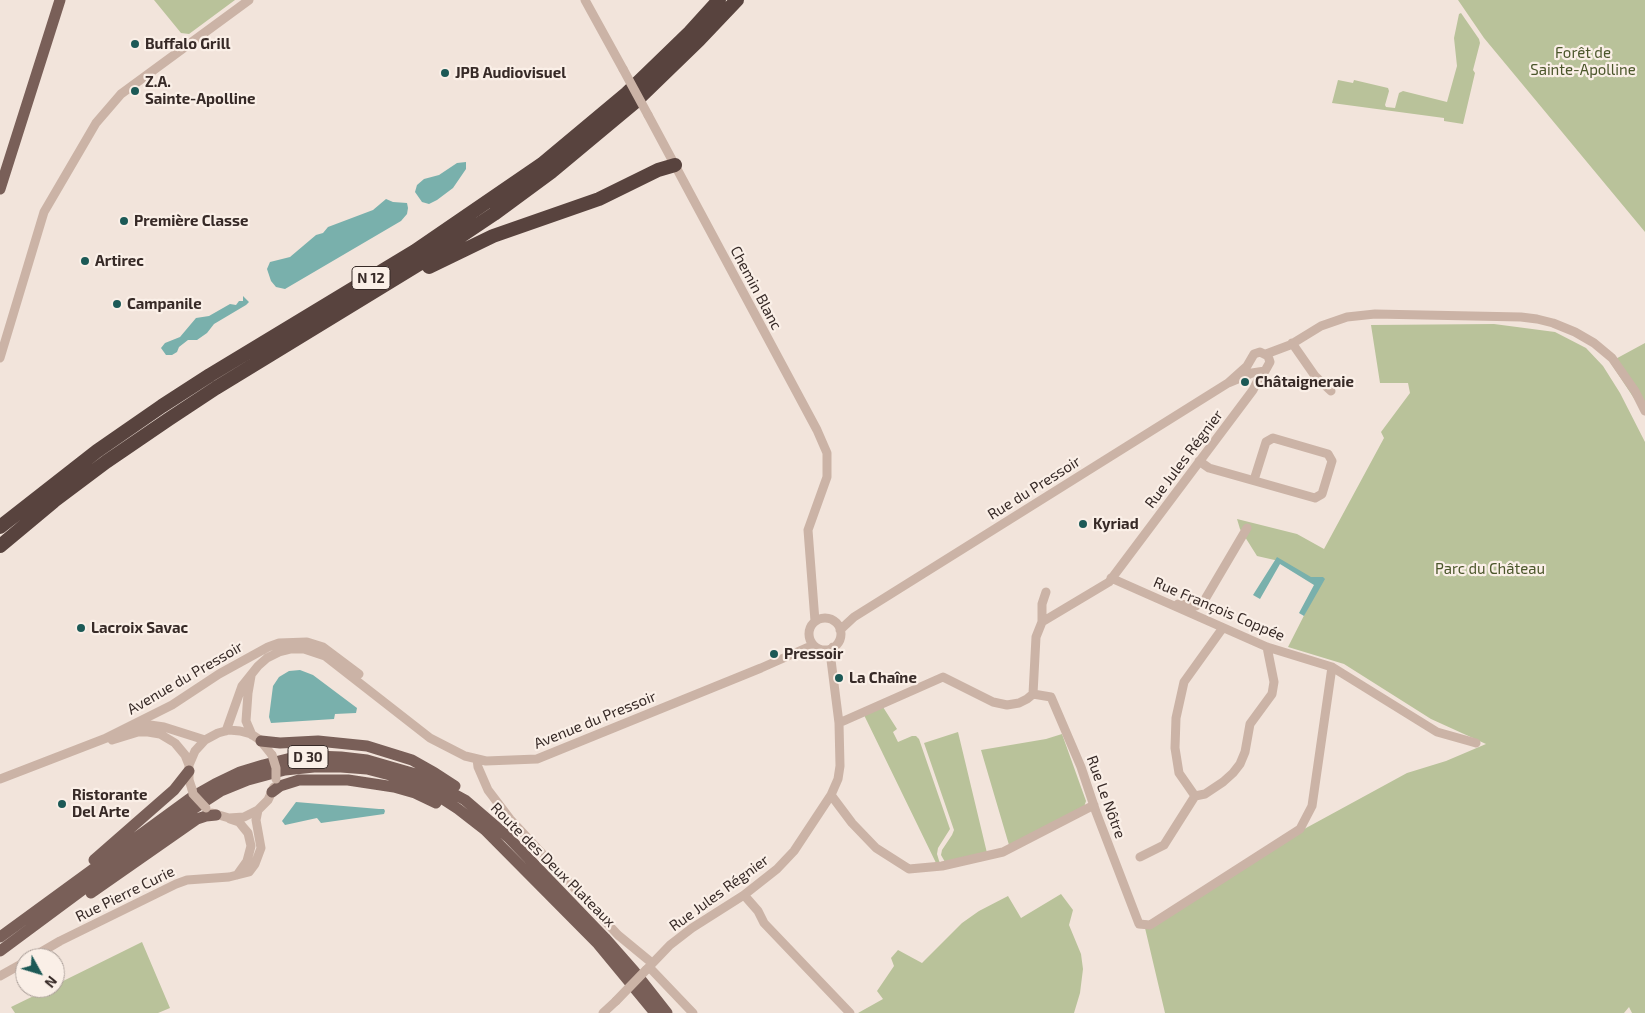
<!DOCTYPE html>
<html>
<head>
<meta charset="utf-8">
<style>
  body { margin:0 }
  #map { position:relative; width:1645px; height:1013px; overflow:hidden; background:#f2e4db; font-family:"Exo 2",sans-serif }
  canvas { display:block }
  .north { position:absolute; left:15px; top:948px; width:50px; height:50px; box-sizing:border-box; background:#faefe7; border:1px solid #aca09a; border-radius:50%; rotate:129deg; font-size:14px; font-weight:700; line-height:20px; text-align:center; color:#372a27 }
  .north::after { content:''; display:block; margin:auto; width:18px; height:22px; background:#1c5956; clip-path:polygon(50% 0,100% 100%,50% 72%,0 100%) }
</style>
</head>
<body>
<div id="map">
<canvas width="1645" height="1013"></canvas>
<div class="north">N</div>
</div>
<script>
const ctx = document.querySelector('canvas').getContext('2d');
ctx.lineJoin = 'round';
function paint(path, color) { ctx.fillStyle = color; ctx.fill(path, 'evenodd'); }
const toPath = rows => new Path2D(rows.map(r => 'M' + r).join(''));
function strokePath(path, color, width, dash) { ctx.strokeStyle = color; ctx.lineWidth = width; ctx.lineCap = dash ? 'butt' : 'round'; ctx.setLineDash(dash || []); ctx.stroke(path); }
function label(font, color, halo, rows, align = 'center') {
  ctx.font = font + ' "Exo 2",sans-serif'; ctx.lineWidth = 4.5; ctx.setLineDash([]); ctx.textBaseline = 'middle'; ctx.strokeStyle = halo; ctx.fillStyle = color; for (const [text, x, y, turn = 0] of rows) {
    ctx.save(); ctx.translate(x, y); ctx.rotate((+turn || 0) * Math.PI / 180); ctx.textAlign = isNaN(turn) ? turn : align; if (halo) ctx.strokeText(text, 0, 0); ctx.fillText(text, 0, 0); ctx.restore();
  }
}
paint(toPath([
  [154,0,235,0,189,34,181,33],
  [1458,0,1645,0,1645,232,1484,38],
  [1461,13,1479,39,1480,43,1473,70,1475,73,1463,124,1444,121,1444,118,1332,103,1338,80,1353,83,1354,80,1388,88,1389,91,1385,105,1386,107,1395,108,1399,93,1403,91,1447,102,1457,66,1454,38,1459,14],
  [1494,324,1555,332,1586,348,1603,366,1620,393,1645,442,1645,1013,1632,1013,1629,1007,1624,1013,1165,1013,1145,928,1295,834,1407,773,1446,761,1486,744,1431,719,1344,664,1288,647,1319,586,1279,561,1257,556,1240,529,1237,519,1297,534,1324,549,1384,438,1381,432,1410,393,1408,383,1380,383,1371,325],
  [1645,343,1645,415,1610,362],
  [883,707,897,729,893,732,898,742,912,736,916,736,919,739,950,829,938,848,937,854,940,864,937,865,864,715],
  [958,732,987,853,945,862,941,855,942,850,952,835,954,830,924,743],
  [1062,734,1086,801,1084,807,1009,845,981,750,1046,739],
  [1061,894,1073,910,1069,925,1081,954,1083,969,1080,993,1074,1013,858,1013,883,999,877,991,894,966,891,958,898,950,922,963,962,923,979,911,1008,896,1021,918],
  [142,942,170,1008,158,1013,15,1013,11,1007,50,988,55,988,55,985]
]), '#b9c29a');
paint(toPath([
  [466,162,466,169,453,188,437,200,429,204,422,202,415,192,417,185,424,179,439,175,457,163],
  [386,199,393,202,407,203,408,208,407,214,401,221,285,289,276,287,271,281,267,269,270,262,290,257,316,235,323,233,328,227,373,210],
  [243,296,249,302,246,305,214,324,207,333,197,340,188,340,179,347,177,352,172,355,166,355,161,348,165,343,180,337,196,318,209,316,230,304,236,305,239,301,243,301],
  [1277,557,1311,577,1323,577,1325,579,1304,616,1299,613,1314,585,1280,564,1260,599,1253,595],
  [300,670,313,675,357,708,356,713,335,714,334,719,271,723,269,717,273,686,279,677,289,671],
  [296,802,379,809,384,809,385,811,384,814,321,823,317,818,285,825,282,821]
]), '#79b0ac');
strokePath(toPath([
  [585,0,623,69],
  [648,115,817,430,827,453,827,477,808,530,815,621],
  [1292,343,1315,376,1331,391],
  [1266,354,1290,345,1321,326,1347,317,1375,314,1521,317,1537,319,1553,323,1575,332,1594,343,1612,358,1635,391,1645,411],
  [0,358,44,212,96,123,121,94,249,0],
  [1199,461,1209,468,1315,498,1322,494,1332,461,1328,454,1273,438,1266,442,1254,480],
  [1111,578,1267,647,1332,667,1437,732,1476,743],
  [1178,604,1196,606,1204,601,1247,528],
  '809 634a16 16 0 1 1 32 0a16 16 0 1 1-32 0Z',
  [1042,622,1042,604,1046,592],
  [840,630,854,617,1228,383,1247,366,1254,354,1260,352,1268,356,1270,362,1265,371,1252,373,1228,383],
  [251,676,248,693,246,721,252,735],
  [1033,694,1051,697,1081,767,1096,812,1139,924,1150,925,1300,829,1312,806,1332,667],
  [839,723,943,677,993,702,1007,705,1019,703,1027,699,1033,694,1036,637,1042,622,1109,582,1253,390,1262,372],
  [130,728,150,725,164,727,205,740],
  [226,731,242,686,258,666,267,658,279,652,291,649,304,649,325,656,430,738,465,756,486,761,537,759,761,668,813,645],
  [104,739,172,705,219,674,268,647,279,643,307,642,323,647,359,674],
  [112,740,138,732,148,732,160,734,175,743,185,755,189,765],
  [477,759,478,767,488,790,510,819,618,935,652,963],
  [0,779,109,737],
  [192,789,189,780,189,765,195,751,205,740,218,733,229,730,240,731,251,734,260,740,272,755],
  [831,795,852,823,876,848,909,869,942,866,1003,852,1094,805],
  [1195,796,1179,773,1175,748,1176,718,1184,682,1222,629],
  [212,813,229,818,244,817,258,810,268,800,274,787],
  [230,819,239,822,243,827,248,833,251,846,247,861,237,875],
  [1140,857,1164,845,1195,796,1205,794,1223,782,1233,773,1240,764,1245,752,1250,724,1272,694,1274,682,1267,647],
  [744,895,758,911,764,923,850,1013],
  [31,958,60,941,176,884,187,880,229,877,249,872,255,864,261,848,256,820,258,810],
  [649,967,693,1013],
  [646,970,670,945,692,928,744,895,777,869,794,851,831,795,838,779,840,766,839,723,831,660,833,647],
  [0,976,25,962],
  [603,1013,616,1001]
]), '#cbb3a6', 9);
strokePath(toPath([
  [0,189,60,0],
  [261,741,280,743,318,741,367,746,412,760,435,773,455,786],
  [272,792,280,786,299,780,348,780,394,787,415,793,436,803],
  [94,860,174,790,189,771],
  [91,893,197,819,206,816,216,815],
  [0,937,192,797,215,784,240,772,263,765,291,758,315,756,341,757,367,760,419,775,465,800,508,837,605,938,634,971,667,1013],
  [0,951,178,819,221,791,248,780,285,770,314,767,341,767,367,769,390,775,418,785,435,794,458,809,485,830,598,944,655,1013]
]), '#795f58', 11);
strokePath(toPath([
  [429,267,493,236,599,199,658,170,675,165],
  [0,527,97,451,162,406,210,375,415,251,542,164,627,93,690,32,719,0],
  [0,546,54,501,106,462,169,419,216,388,424,261,494,214,551,172,635,102,699,40,737,0]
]), '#58433e', 14);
strokePath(toPath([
  [623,69,648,115],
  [272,755,276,768,276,779],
  [192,789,193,794,206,808],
  [616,1001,646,970]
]), '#cbb3a6', 9);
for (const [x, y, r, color] of [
  [135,44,5,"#1c5956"],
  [445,73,5,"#1c5956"],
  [135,91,5,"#1c5956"],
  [124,221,5,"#1c5956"],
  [85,261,5,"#1c5956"],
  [117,304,5,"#1c5956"],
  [1245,382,5,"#1c5956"],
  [1083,524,5,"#1c5956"],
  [81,628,5,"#1c5956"],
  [774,654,5,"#1c5956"],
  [839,678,5,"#1c5956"],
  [62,804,5,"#1c5956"]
]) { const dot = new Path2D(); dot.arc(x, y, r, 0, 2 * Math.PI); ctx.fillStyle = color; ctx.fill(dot); strokePath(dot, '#faefe7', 2); }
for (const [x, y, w] of [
  [371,278,38],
  [308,757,40]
]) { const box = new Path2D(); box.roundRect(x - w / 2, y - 11.5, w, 23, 4); ctx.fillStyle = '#faefe7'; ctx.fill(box); strokePath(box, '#372a27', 1); }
label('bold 14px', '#372a27', null, [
  ["N 12",371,278],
  ["D 30",308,757]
]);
label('bold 15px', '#372a27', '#faefe7', [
  ["Buffalo Grill",145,44],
  ["JPB Audiovisuel",455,73],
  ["Z.A.",145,82],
  ["Sainte-Apolline",145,99],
  ["Première Classe",134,221],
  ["Artirec",95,261],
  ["Campanile",127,304],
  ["Châtaigneraie",1255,382],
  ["Kyriad",1093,524],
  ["Lacroix Savac",91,628],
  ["Pressoir",784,654],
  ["La Chaîne",849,678],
  ["Ristorante",72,795],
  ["Del Arte",72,812]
], 'left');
label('15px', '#4b562b', '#faefe7', [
  ["Forêt de",1583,53],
  ["Sainte-Apolline",1583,70],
  ["Parc du Château",1490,569]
]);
label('15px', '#372a27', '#faefe7', [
  ["Chemin Blanc",756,288,62],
  ["Rue Jules Régnier",1184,459,-53],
  ["Rue du Pressoir",1034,488,-32],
  ["Rue François Coppée",1219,609,23],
  ["Avenue du Pressoir",185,678,-30],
  ["Avenue du Pressoir",595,720,-22],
  ["Rue Le Nôtre",1106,797,70],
  ["Route des Deux Plateaux",553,865,45],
  ["Rue Jules Régnier",719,893,-36],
  ["Rue Pierre Curie",125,894,-26]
]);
</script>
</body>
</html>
